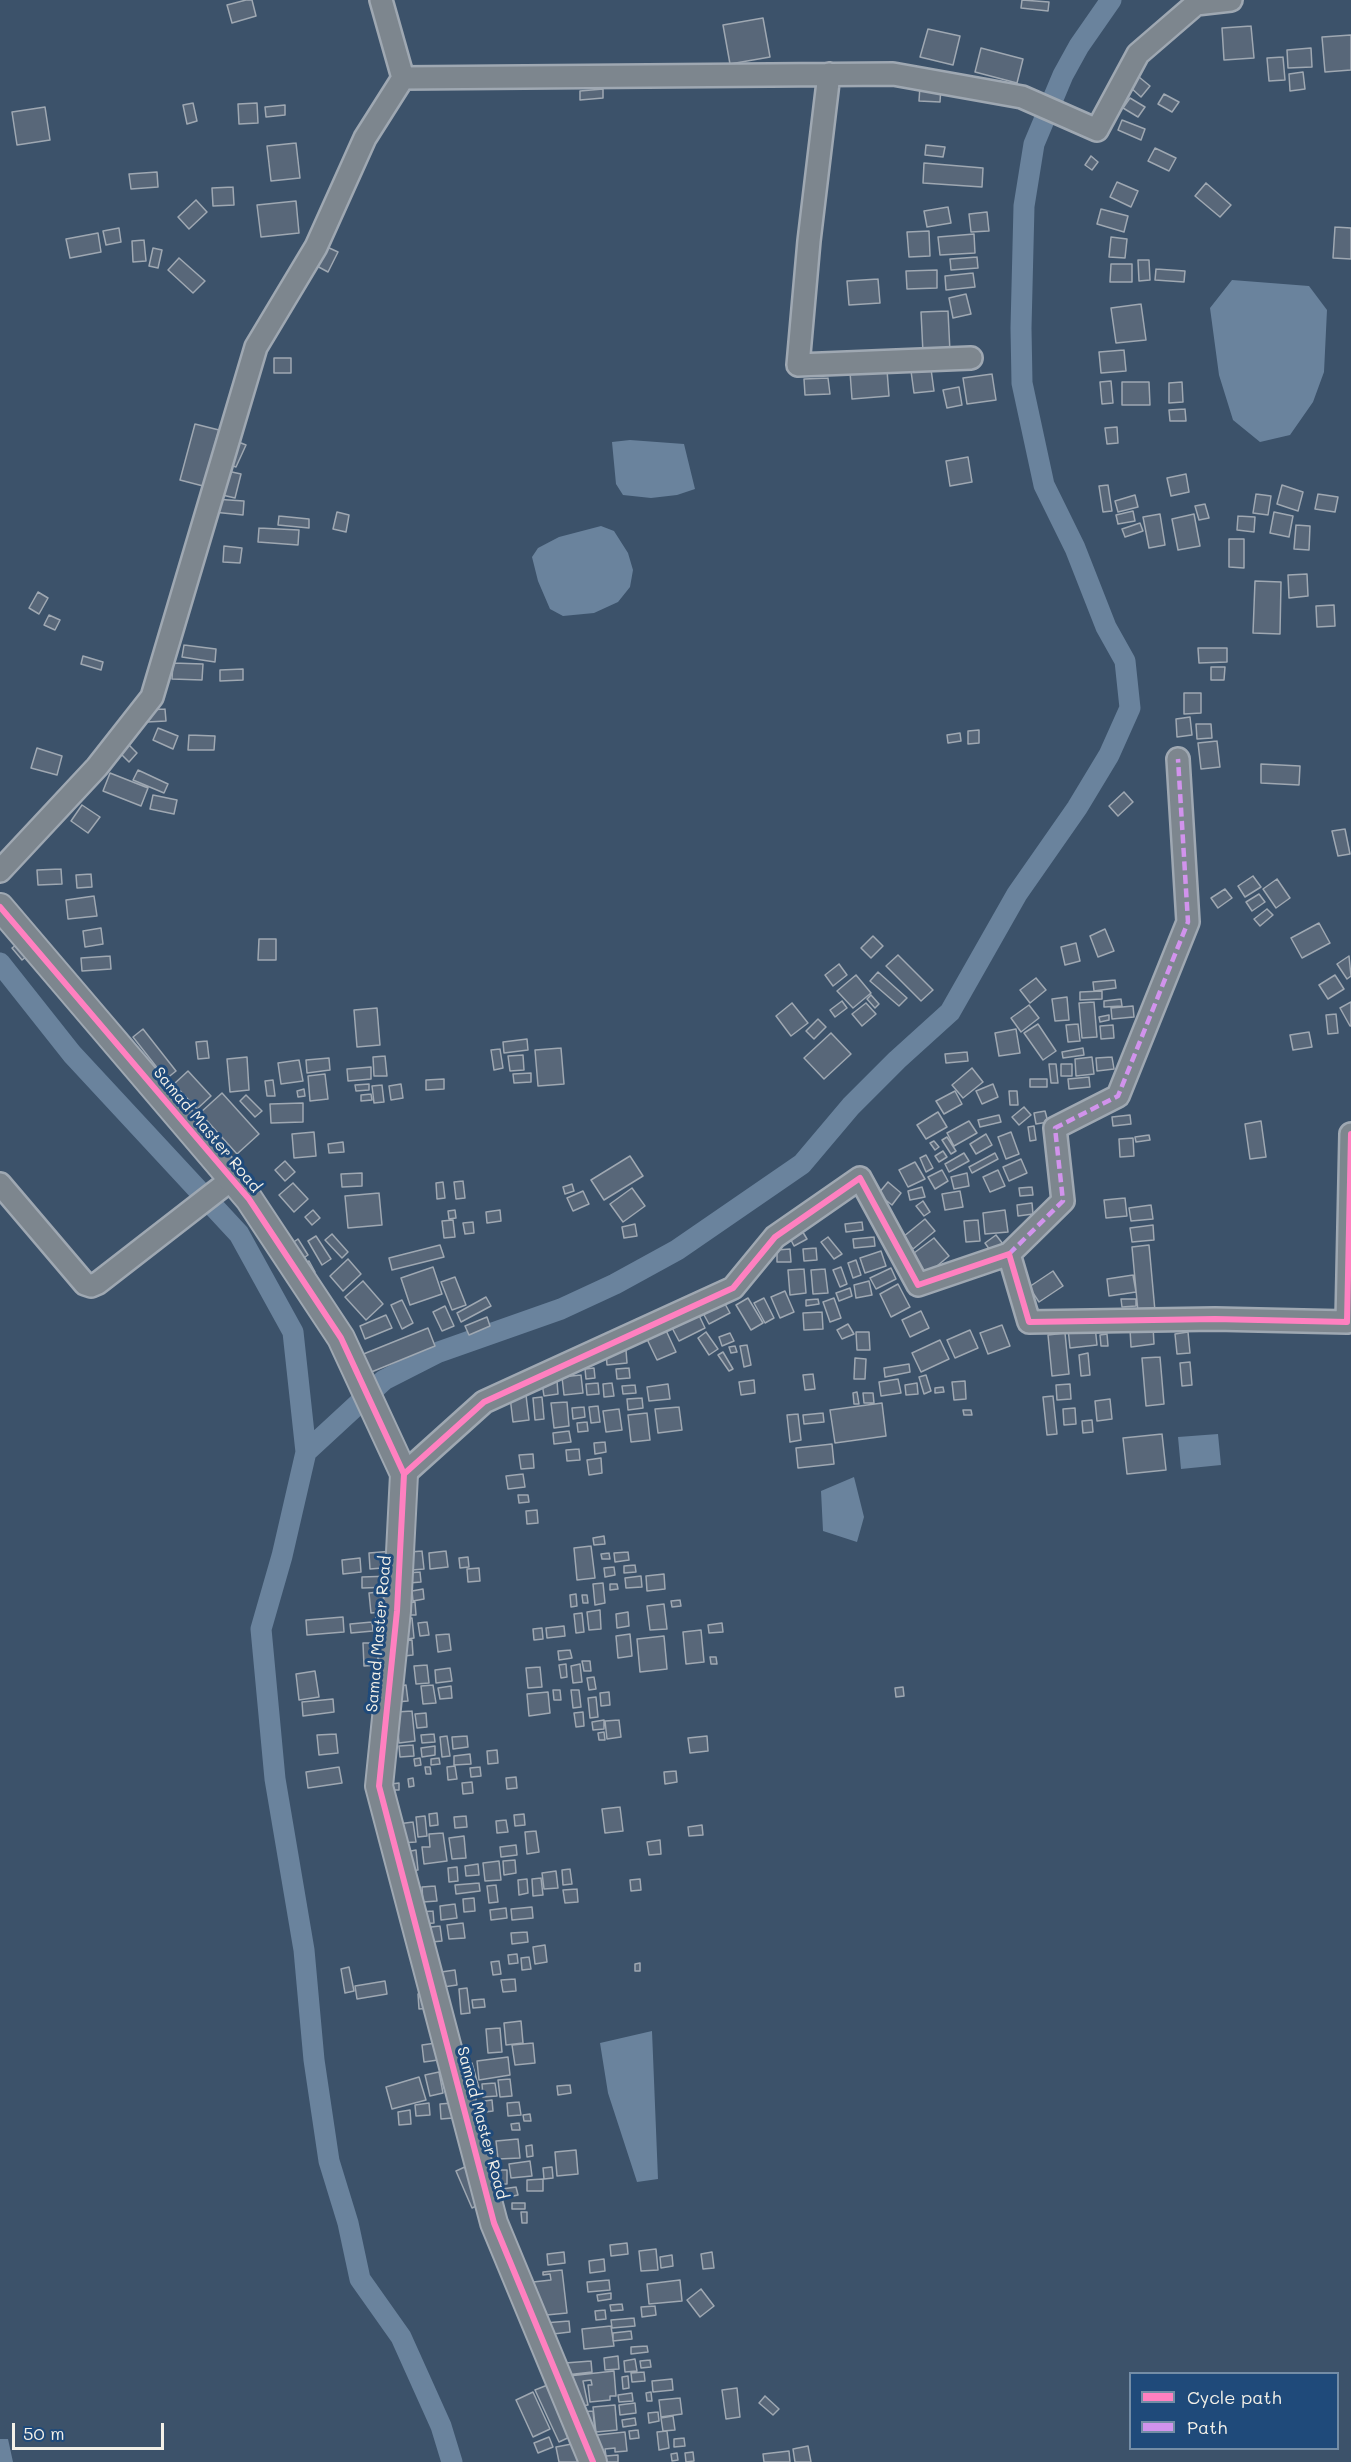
<!DOCTYPE html>
<html>
<head>
<meta charset="utf-8">
<style>
  body { margin:0 }
  #map { position:relative; width:1351px; height:2462px; overflow:hidden; background:#3c526a; font-family:Mali,sans-serif }
  canvas { display:block }
  .legend { position:absolute; left:1129px; top:2372px; width:210px; height:78px; box-sizing:border-box; background:#1f4a7a; border:2px solid #748da6; margin:0; padding:8px 10px; list-style:none; font-size:18px; color:#f4f1e8 }
  .legend li { display:flex; align-items:center; gap:12px; height:30px }
  .legend b { width:30px; border:2px solid #748da6 }
  .scale { position:absolute; left:12px; top:2423px; width:152px; height:27px; box-sizing:border-box; border:3px solid #f4f1e8; border-top:0; padding-left:8px; font-size:18px; line-height:21px; white-space:nowrap; color:#f4f1e8; -webkit-text-stroke:4px #1f4a7a; paint-order:stroke }
</style>
</head>
<body>
<div id="map">
<canvas width="1351" height="2462"></canvas>
<ul class="legend">
<li><b style="height:8px;background:#ff80c0"></b>Cycle path</li>
<li><b style="height:8px;background:#d193ec"></b>Path</li>
</ul>
<div class="scale">50 m</div>
</div>
<script>
const ctx = document.querySelector('canvas').getContext('2d');
ctx.lineJoin = 'round';
function paint(path, color) { ctx.fillStyle = color; ctx.fill(path, 'evenodd'); }
const toPath = rows => new Path2D(rows.map(r => 'M' + r).join(''));
function strokePath(path, color, width, dash) { ctx.strokeStyle = color; ctx.lineWidth = width; ctx.lineCap = dash ? 'butt' : 'round'; ctx.setLineDash(dash || []); ctx.stroke(path); }
function label(font, color, halo, rows, align = 'center') {
  ctx.font = font + ' Mali,sans-serif'; ctx.lineWidth = 6; ctx.setLineDash([]); ctx.textBaseline = 'middle'; ctx.strokeStyle = halo; ctx.fillStyle = color; for (const [text, x, y, turn = 0] of rows) {
    ctx.save(); ctx.translate(x, y); ctx.rotate((+turn || 0) * Math.PI / 180); ctx.textAlign = isNaN(turn) ? turn : align; if (halo) ctx.strokeText(text, 0, 0); ctx.fillText(text, 0, 0); ctx.restore();
  }
}
paint(toPath([
  [1232,280,1309,286,1327,310,1324,372,1313,402,1290,435,1260,442,1233,420,1219,375,1210,308],
  [630,440,684,444,695,489,677,495,651,498,623,495,616,484,612,442],
  [601,526,614,531,628,553,633,570,630,587,618,602,594,613,563,616,550,609,538,581,532,557,538,548,559,537],
  [1218,1434,1221,1465,1181,1469,1178,1437],
  [854,1477,864,1517,857,1542,823,1531,821,1491],
  [652,2031,658,2179,637,2182,608,2093,600,2043],
  [0,2439,8,2439,13,2462,0,2462]
]), '#6a839d');
strokePath(toPath([
  [0,963,72,1054,239,1234,293,1332,306,1452],
  [452,2462,441,2426,401,2337,360,2279,348,2223,329,2161,314,2060,304,1950,275,1779,261,1629,282,1556,306,1452,384,1380,439,1352,561,1309,615,1284,677,1250,802,1164,851,1106,897,1060,950,1012,1017,894,1077,808,1109,755,1130,708,1125,661,1106,627,1075,548,1044,485,1022,383,1021,328,1024,206,1034,144,1063,75,1079,46,1111,0]
]), '#6a839d', 21);
const building = toPath([
  [246,0,252,0,256,16,232,23,227,5,246,0],
  [1022,0,1049,2,1048,11,1021,8,1022,0],
  [763,18,770,57,730,64,723,25,763,18],
  [1251,26,1254,58,1224,60,1222,28,1251,26],
  [928,29,960,36,953,65,920,57,928,29],
  [1351,35,1351,70,1325,72,1322,37,1351,35],
  [981,48,1023,59,1017,83,975,72,981,48],
  [1311,48,1312,67,1288,68,1287,50,1311,48],
  [1283,57,1285,80,1269,81,1267,58,1283,57],
  [1303,72,1305,89,1290,91,1289,74,1303,72],
  [1139,77,1150,86,1141,97,1130,87,1139,77],
  [920,86,941,87,940,102,919,101,920,86],
  [603,89,603,98,580,100,580,91,603,89],
  [1164,94,1179,102,1172,112,1158,104,1164,94],
  [1130,98,1145,107,1138,117,1123,108,1130,98],
  [193,103,197,121,187,124,183,105,193,103],
  [257,103,258,123,239,124,238,104,257,103],
  [285,105,285,115,266,117,265,107,285,105],
  [45,107,50,140,17,145,12,112,45,107],
  [1122,120,1145,129,1141,140,1118,130,1122,120],
  [296,143,300,178,271,181,267,146,296,143],
  [926,145,945,147,943,157,925,155,926,145],
  [1155,148,1176,158,1169,171,1148,161,1155,148],
  [1091,156,1098,162,1092,170,1085,165,1091,156],
  [924,163,983,168,982,187,923,183,924,163],
  [157,172,158,187,131,189,129,174,157,172],
  [1117,182,1138,191,1131,207,1110,197,1117,182],
  [1206,183,1231,205,1220,217,1195,196,1206,183],
  [233,187,234,205,213,206,212,188,233,187],
  [196,200,207,212,189,229,178,217,196,200],
  [296,201,299,233,261,237,257,205,296,201],
  [948,207,951,223,927,227,924,211,948,207],
  [1101,209,1128,216,1124,232,1097,224,1101,209],
  [987,212,989,231,971,232,969,214,987,212],
  [1335,227,1351,228,1351,259,1333,258,1335,227],
  [119,228,121,242,106,245,103,231,119,228],
  [929,231,930,256,909,257,907,232,929,231],
  [98,233,101,252,70,258,66,239,98,233],
  [974,234,975,253,940,255,938,237,974,234],
  [1111,237,1127,239,1125,258,1109,257,1111,237],
  [144,240,146,261,133,262,132,241,144,240],
  [325,246,338,252,328,272,315,265,325,246],
  [153,248,162,250,158,268,149,266,153,248],
  [977,257,978,268,951,270,950,259,977,257],
  [179,258,205,281,193,293,168,270,179,258],
  [1138,260,1149,260,1150,280,1139,281,1138,260],
  [1111,264,1132,264,1132,282,1110,282,1111,264],
  [1156,269,1185,271,1184,282,1155,280,1156,269],
  [937,270,937,288,907,289,906,271,937,270],
  [973,273,975,287,946,290,945,276,973,273],
  [878,279,880,303,849,305,847,281,878,279],
  [966,294,971,314,953,318,949,298,966,294],
  [1141,304,1146,340,1116,343,1111,308,1141,304],
  [948,311,950,352,923,353,921,312,948,311],
  [1124,350,1126,371,1101,373,1099,352,1124,350],
  [274,358,291,358,291,373,274,373,274,358],
  [931,369,934,391,914,393,911,371,931,369],
  [887,370,889,396,852,399,850,372,887,370],
  [992,374,996,400,967,404,963,378,992,374],
  [828,378,830,394,805,395,804,379,828,378],
  [1111,381,1113,403,1102,404,1100,382,1111,381],
  [1122,382,1149,382,1150,405,1122,405,1122,382],
  [1182,382,1183,402,1169,403,1169,383,1182,382],
  [959,387,962,405,947,408,943,390,959,387],
  [1185,409,1186,421,1170,421,1169,410,1185,409],
  [195,424,219,430,203,486,180,480,195,424],
  [1117,427,1118,443,1107,444,1105,428,1117,427],
  [236,441,246,445,236,467,227,464,236,441],
  [968,457,972,482,950,486,946,461,968,457],
  [223,470,241,474,235,498,218,494,223,470],
  [1186,474,1189,492,1171,496,1167,478,1186,474],
  [1108,485,1112,511,1103,512,1099,486,1108,485],
  [1282,485,1303,492,1298,511,1277,504,1282,485],
  [1256,494,1271,496,1268,515,1253,513,1256,494],
  [1318,494,1338,497,1335,512,1315,509,1318,494],
  [1135,495,1138,507,1118,512,1115,501,1135,495],
  [214,499,244,501,243,515,213,512,214,499],
  [1205,504,1209,518,1199,520,1195,506,1205,504],
  [1133,511,1135,521,1118,524,1116,515,1133,511],
  [337,512,349,515,346,532,333,529,337,512],
  [1274,512,1293,516,1289,537,1270,533,1274,512],
  [1160,514,1165,545,1149,548,1143,517,1160,514],
  [1194,514,1200,546,1178,550,1172,519,1194,514],
  [279,516,309,519,309,528,278,525,279,516],
  [1238,516,1255,517,1254,532,1237,530,1238,516],
  [1140,523,1143,531,1125,537,1122,529,1140,523],
  [1296,525,1310,526,1309,550,1294,549,1296,525],
  [259,528,299,530,298,545,258,542,259,528],
  [1229,539,1244,539,1244,568,1229,567,1229,539],
  [224,546,242,548,240,563,223,562,224,546],
  [1307,574,1308,596,1289,598,1288,575,1307,574],
  [1255,581,1281,582,1280,634,1253,633,1255,581],
  [38,592,48,598,39,614,29,608,38,592],
  [1334,605,1335,626,1317,627,1316,606,1334,605],
  [49,615,60,620,55,630,44,625,49,615],
  [184,645,216,649,215,662,182,657,184,645],
  [1198,648,1227,648,1227,662,1199,663,1198,648],
  [83,656,103,662,101,670,81,664,83,656],
  [173,663,203,664,202,680,172,679,173,663],
  [1211,667,1225,667,1224,680,1211,680,1211,667],
  [243,669,243,680,220,681,220,670,243,669],
  [1184,693,1201,693,1201,713,1184,714,1184,693],
  [165,709,166,721,147,722,147,710,165,709],
  [1190,717,1192,735,1177,737,1176,719,1190,717],
  [1196,724,1211,724,1212,738,1197,739,1196,724],
  [158,728,178,736,173,749,153,740,158,728],
  [979,730,979,743,968,744,968,731,979,730],
  [960,733,961,741,948,743,947,735,960,733],
  [189,735,215,736,214,750,188,750,189,735],
  [125,741,137,753,129,762,116,749,125,741],
  [1217,741,1220,767,1201,769,1198,743,1217,741],
  [37,748,62,756,57,775,31,768,37,748],
  [1261,764,1300,766,1299,785,1261,783,1261,764],
  [138,770,168,784,164,793,133,780,138,770],
  [110,773,148,788,141,806,103,791,110,773],
  [1124,792,1133,802,1118,816,1109,806,1124,792],
  [153,795,177,800,174,814,150,809,153,795],
  [82,805,100,817,88,833,71,821,82,805],
  [1345,829,1350,854,1338,856,1332,831,1345,829],
  [61,869,62,884,38,885,37,870,61,869],
  [91,874,92,887,77,888,76,875,91,874],
  [1253,876,1261,887,1245,897,1238,886,1253,876],
  [1277,879,1290,898,1276,908,1263,889,1277,879],
  [1225,889,1232,898,1218,908,1211,898,1225,889],
  [1259,894,1265,902,1252,911,1246,902,1259,894],
  [94,896,97,916,68,919,66,900,94,896],
  [1267,909,1273,915,1260,926,1254,919,1267,909],
  [1319,923,1330,943,1302,958,1291,938,1319,923],
  [101,928,103,944,85,947,83,931,101,928],
  [1105,929,1114,951,1098,957,1090,936,1105,929],
  [873,936,883,946,871,958,861,948,873,936],
  [259,939,276,939,276,960,258,960,259,939],
  [20,942,30,954,22,960,12,948,20,942],
  [1076,943,1080,961,1065,965,1061,947,1076,943],
  [898,955,933,990,921,1001,886,966,898,955],
  [110,956,111,969,82,971,81,958,110,956],
  [1349,956,1351,976,1347,979,1337,964,1349,956],
  [839,964,847,975,833,986,825,975,839,964],
  [878,972,907,998,899,1006,870,981,878,972],
  [856,975,871,993,853,1008,837,991,856,975],
  [1335,975,1344,989,1328,999,1319,985,1335,975],
  [1036,978,1046,990,1030,1003,1020,990,1036,978],
  [1115,980,1116,988,1094,991,1093,982,1115,980],
  [1102,991,1102,999,1080,1000,1080,992,1102,991],
  [871,995,879,1004,875,1008,867,999,871,995],
  [1067,997,1069,1020,1055,1021,1052,999,1067,997],
  [1121,999,1122,1006,1104,1007,1104,1001,1121,999],
  [842,1001,847,1008,835,1017,830,1010,842,1001],
  [1094,1002,1097,1037,1082,1038,1079,1003,1094,1002],
  [1351,1002,1351,1026,1350,1026,1340,1008,1351,1002],
  [792,1003,808,1023,791,1036,776,1016,792,1003],
  [866,1003,876,1014,862,1026,852,1014,866,1003],
  [1029,1005,1039,1018,1021,1032,1011,1018,1029,1005],
  [1133,1006,1134,1017,1112,1019,1111,1008,1133,1006],
  [377,1008,380,1045,357,1047,354,1010,377,1008],
  [1336,1014,1338,1033,1328,1034,1326,1015,1336,1014],
  [1109,1015,1109,1020,1100,1022,1099,1017,1109,1015],
  [818,1019,826,1027,814,1039,806,1031,818,1019],
  [1038,1024,1056,1051,1043,1060,1024,1033,1038,1024],
  [1078,1024,1080,1041,1068,1042,1066,1025,1078,1024],
  [1113,1025,1114,1038,1101,1039,1100,1026,1113,1025],
  [143,1029,176,1071,166,1079,133,1037,143,1029],
  [1016,1029,1020,1053,999,1056,995,1033,1016,1029],
  [1309,1032,1312,1047,1293,1050,1290,1035,1309,1032],
  [831,1033,851,1054,824,1079,804,1058,831,1033],
  [527,1039,528,1050,504,1053,503,1042,527,1039],
  [207,1041,209,1058,198,1059,196,1042,207,1041],
  [561,1048,564,1084,538,1086,535,1050,561,1048],
  [1083,1048,1084,1055,1063,1058,1062,1052,1083,1048],
  [500,1049,503,1068,494,1070,491,1050,500,1049],
  [967,1052,968,1061,946,1063,945,1054,967,1052],
  [523,1055,524,1070,510,1071,508,1056,523,1055],
  [385,1056,387,1076,374,1076,373,1057,385,1056],
  [247,1057,249,1090,230,1092,227,1059,247,1057],
  [1092,1057,1094,1074,1076,1076,1075,1059,1092,1057],
  [1112,1057,1114,1069,1097,1071,1096,1058,1112,1057],
  [329,1058,330,1070,307,1073,306,1060,329,1058],
  [299,1060,303,1081,281,1084,278,1063,299,1060],
  [1049,1064,1056,1064,1058,1083,1051,1083,1049,1064],
  [1061,1064,1072,1064,1072,1076,1061,1076,1061,1064],
  [371,1067,371,1079,348,1081,347,1069,371,1067],
  [972,1068,983,1082,963,1098,952,1085,972,1068],
  [188,1071,211,1096,197,1109,174,1084,188,1071],
  [531,1073,531,1082,514,1083,513,1074,531,1073],
  [325,1074,328,1099,310,1101,308,1076,325,1074],
  [1089,1077,1090,1087,1069,1089,1068,1079,1089,1077],
  [444,1079,444,1089,426,1090,426,1080,444,1079],
  [1030,1079,1047,1079,1047,1087,1030,1087,1030,1079],
  [273,1080,275,1096,267,1096,265,1081,273,1080],
  [369,1084,369,1090,356,1091,355,1085,369,1084],
  [401,1084,403,1098,391,1100,389,1086,401,1084],
  [993,1084,998,1097,982,1104,976,1091,993,1084],
  [382,1085,384,1102,374,1103,372,1086,382,1085],
  [304,1089,305,1096,298,1097,297,1091,304,1089],
  [955,1091,962,1104,944,1114,936,1101,955,1091],
  [1009,1091,1017,1091,1018,1105,1010,1105,1009,1091],
  [222,1093,259,1134,237,1154,200,1113,222,1093],
  [371,1094,372,1100,361,1101,361,1095,371,1094],
  [246,1095,262,1111,255,1117,240,1101,246,1095],
  [303,1103,303,1122,271,1123,270,1104,303,1103],
  [1024,1107,1031,1115,1019,1125,1012,1117,1024,1107],
  [1045,1111,1048,1122,1036,1124,1034,1113,1045,1111],
  [938,1112,947,1127,926,1139,917,1125,938,1112],
  [999,1115,1001,1122,980,1127,978,1120,999,1115],
  [1130,1115,1131,1124,1113,1126,1112,1117,1130,1115],
  [969,1121,977,1133,954,1146,947,1133,969,1121],
  [1261,1121,1266,1157,1250,1159,1245,1124,1261,1121],
  [1034,1126,1036,1140,1030,1141,1028,1127,1034,1126],
  [314,1132,316,1156,294,1158,292,1134,314,1132],
  [1011,1132,1019,1154,1006,1159,998,1137,1011,1132],
  [986,1134,992,1145,976,1154,970,1144,986,1134],
  [1149,1135,1150,1140,1136,1142,1135,1137,1149,1135],
  [947,1137,956,1151,951,1154,942,1140,947,1137],
  [1133,1138,1134,1156,1120,1157,1119,1139,1133,1138],
  [934,1141,939,1147,935,1150,930,1143,934,1141],
  [343,1142,344,1152,329,1153,328,1144,343,1142],
  [943,1151,947,1157,939,1162,935,1156,943,1151],
  [964,1153,969,1161,949,1172,945,1164,964,1153],
  [995,1153,998,1159,972,1173,969,1167,995,1153],
  [926,1155,933,1168,926,1172,920,1158,926,1155],
  [630,1156,643,1176,604,1200,591,1180,630,1156],
  [1021,1159,1027,1173,1009,1181,1003,1167,1021,1159],
  [285,1161,295,1172,285,1181,275,1170,285,1161],
  [915,1162,925,1179,908,1187,899,1170,915,1162],
  [942,1170,948,1181,935,1189,928,1177,942,1170],
  [998,1170,1005,1186,990,1192,983,1177,998,1170],
  [362,1173,362,1186,342,1187,341,1174,362,1173],
  [967,1173,969,1186,954,1189,951,1177,967,1173],
  [463,1181,465,1198,456,1199,454,1182,463,1181],
  [443,1182,445,1198,437,1199,436,1183,443,1182],
  [888,1182,901,1193,892,1205,878,1194,888,1182],
  [293,1183,308,1199,294,1212,279,1195,293,1183],
  [572,1184,574,1191,565,1194,563,1187,572,1184],
  [922,1187,925,1197,910,1200,908,1191,922,1187],
  [1032,1187,1033,1195,1020,1196,1019,1188,1032,1187],
  [632,1188,645,1206,623,1222,610,1204,632,1188],
  [583,1191,589,1204,573,1211,567,1198,583,1191],
  [960,1191,963,1207,945,1210,942,1194,960,1191],
  [379,1193,382,1225,348,1228,345,1196,379,1193],
  [1125,1198,1127,1216,1106,1218,1104,1200,1125,1198],
  [923,1201,930,1212,924,1216,916,1206,923,1201],
  [1032,1203,1033,1214,1018,1216,1017,1205,1032,1203],
  [1151,1205,1153,1219,1131,1221,1129,1208,1151,1205],
  [313,1210,320,1218,312,1225,305,1217,313,1210],
  [455,1210,456,1218,449,1219,448,1211,455,1210],
  [500,1210,501,1221,487,1223,486,1212,500,1210],
  [1005,1210,1008,1232,985,1234,983,1213,1005,1210],
  [925,1219,935,1231,913,1249,903,1237,925,1219],
  [453,1220,455,1237,444,1238,442,1221,453,1220],
  [978,1220,980,1241,966,1242,964,1221,978,1220],
  [473,1222,474,1233,465,1234,463,1223,473,1222],
  [862,1222,863,1230,846,1232,845,1224,862,1222],
  [635,1224,637,1236,624,1238,622,1227,635,1224],
  [1153,1225,1154,1240,1132,1242,1130,1228,1153,1225],
  [801,1229,807,1239,794,1246,789,1236,801,1229],
  [332,1234,348,1252,342,1258,325,1240,332,1234],
  [996,1235,1006,1248,994,1256,985,1243,996,1235],
  [316,1236,331,1259,322,1265,308,1241,316,1236],
  [828,1237,842,1254,834,1259,821,1242,828,1237],
  [874,1237,875,1246,854,1248,853,1239,874,1237],
  [934,1238,949,1256,925,1276,910,1256,934,1238],
  [298,1239,308,1255,298,1262,288,1246,298,1239],
  [440,1245,444,1257,392,1270,389,1258,440,1245],
  [1149,1245,1155,1311,1138,1312,1132,1247,1149,1245],
  [816,1248,817,1260,804,1261,803,1249,816,1248],
  [790,1249,791,1262,777,1262,777,1250,790,1249],
  [881,1251,886,1266,865,1273,860,1258,881,1251],
  [348,1259,361,1274,343,1291,330,1276,348,1259],
  [856,1260,861,1275,853,1278,848,1263,856,1260],
  [309,1261,315,1272,307,1277,300,1266,309,1261],
  [433,1267,442,1294,410,1305,401,1278,433,1267],
  [841,1267,847,1284,840,1287,833,1270,841,1267],
  [891,1268,896,1279,876,1289,870,1278,891,1268],
  [804,1269,806,1293,790,1295,788,1270,804,1269],
  [825,1269,828,1293,813,1294,811,1270,825,1269],
  [1053,1271,1063,1286,1039,1302,1029,1287,1053,1271],
  [1133,1275,1136,1292,1109,1296,1107,1279,1133,1275],
  [455,1277,466,1305,452,1310,441,1282,455,1277],
  [363,1281,383,1304,366,1320,345,1297,363,1281],
  [869,1281,872,1295,856,1298,854,1285,869,1281],
  [898,1284,910,1307,891,1317,880,1294,898,1284],
  [850,1288,852,1296,839,1301,836,1293,850,1288],
  [785,1291,794,1312,780,1318,771,1297,785,1291],
  [486,1297,491,1306,461,1322,457,1313,486,1297],
  [748,1298,763,1323,751,1330,736,1305,748,1298],
  [764,1298,774,1318,765,1323,754,1303,764,1298],
  [834,1298,841,1318,830,1322,823,1302,834,1298],
  [818,1299,819,1304,806,1306,806,1300,818,1299],
  [1121,1299,1136,1299,1136,1306,1122,1307,1121,1299],
  [402,1300,413,1323,402,1329,391,1305,402,1300],
  [724,1302,730,1313,709,1324,703,1313,724,1302],
  [445,1306,454,1326,442,1331,433,1312,445,1306],
  [697,1311,705,1328,679,1341,670,1324,697,1311],
  [921,1311,929,1328,910,1337,902,1320,921,1311],
  [822,1312,823,1329,804,1330,803,1313,822,1312],
  [386,1315,392,1328,365,1339,360,1326,386,1315],
  [487,1317,490,1326,469,1335,465,1326,487,1317],
  [848,1324,854,1334,842,1339,837,1330,848,1324],
  [1002,1325,1010,1346,988,1354,980,1333,1002,1325],
  [664,1326,676,1352,657,1360,645,1335,664,1326],
  [1095,1326,1097,1345,1070,1348,1068,1328,1095,1326],
  [1153,1326,1154,1344,1131,1347,1130,1329,1153,1326],
  [428,1328,435,1346,369,1373,361,1355,428,1328],
  [970,1330,978,1348,955,1358,947,1340,970,1330],
  [706,1332,718,1349,709,1355,698,1338,706,1332],
  [856,1332,869,1332,870,1350,857,1350,856,1332],
  [1188,1332,1190,1353,1177,1354,1175,1334,1188,1332],
  [730,1333,734,1341,722,1346,719,1337,730,1333],
  [1065,1333,1069,1374,1052,1376,1048,1335,1065,1333],
  [1107,1334,1108,1346,1101,1346,1100,1335,1107,1334],
  [940,1340,949,1359,921,1372,912,1353,940,1340],
  [747,1345,751,1365,744,1367,740,1346,747,1345],
  [735,1346,737,1352,731,1353,729,1347,735,1346],
  [626,1350,627,1363,607,1365,606,1353,626,1350],
  [723,1352,733,1369,729,1371,718,1355,723,1352],
  [1088,1353,1090,1375,1081,1376,1079,1355,1088,1353],
  [1160,1357,1164,1404,1146,1406,1142,1358,1160,1357],
  [855,1358,866,1359,865,1379,854,1379,855,1358],
  [1190,1362,1192,1385,1182,1386,1180,1363,1190,1362],
  [909,1364,910,1372,885,1377,884,1368,909,1364],
  [594,1368,595,1378,586,1379,585,1369,594,1368],
  [629,1368,630,1378,617,1379,616,1369,629,1368],
  [813,1374,815,1389,805,1390,803,1375,813,1374],
  [581,1375,583,1393,564,1395,562,1377,581,1375],
  [926,1375,931,1391,924,1394,919,1377,926,1375],
  [898,1379,901,1393,881,1396,879,1382,898,1379],
  [754,1380,755,1393,741,1395,739,1382,754,1380],
  [557,1381,558,1394,544,1396,542,1383,557,1381],
  [965,1381,966,1399,954,1400,952,1382,965,1381],
  [598,1383,599,1394,587,1395,586,1384,598,1383],
  [612,1383,614,1396,604,1397,603,1384,612,1383],
  [917,1383,918,1394,906,1395,905,1385,917,1383],
  [668,1384,670,1399,649,1401,647,1387,668,1384],
  [1070,1384,1071,1399,1057,1400,1056,1385,1070,1384],
  [635,1385,636,1393,623,1394,622,1386,635,1385],
  [943,1387,944,1392,935,1393,935,1388,943,1387],
  [857,1392,859,1404,854,1404,853,1393,857,1392],
  [863,1393,873,1393,874,1403,864,1403,863,1393],
  [526,1395,529,1420,513,1422,510,1397,526,1395],
  [1053,1396,1057,1434,1047,1435,1043,1397,1053,1396],
  [542,1397,544,1419,535,1420,533,1398,542,1397],
  [642,1398,643,1408,628,1410,627,1399,642,1398],
  [1110,1399,1112,1419,1097,1421,1095,1401,1110,1399],
  [567,1402,569,1426,554,1428,551,1403,567,1402],
  [882,1403,886,1436,835,1443,830,1410,882,1403],
  [598,1406,600,1422,591,1423,589,1407,598,1406],
  [584,1407,585,1417,573,1419,572,1408,584,1407],
  [679,1407,682,1430,658,1433,655,1409,679,1407],
  [1075,1408,1076,1424,1064,1425,1063,1409,1075,1408],
  [619,1409,622,1430,606,1432,603,1411,619,1409],
  [963,1410,971,1410,972,1415,964,1415,963,1410],
  [647,1413,650,1440,631,1442,628,1415,647,1413],
  [823,1413,824,1422,804,1424,803,1415,823,1413],
  [798,1414,801,1440,790,1442,787,1415,798,1414],
  [1092,1420,1093,1432,1083,1433,1082,1421,1092,1420],
  [587,1422,588,1431,578,1432,577,1423,587,1422],
  [569,1431,571,1442,554,1444,553,1433,569,1431],
  [1162,1434,1166,1470,1127,1474,1123,1438,1162,1434],
  [605,1442,606,1452,595,1454,594,1443,605,1442],
  [832,1444,834,1464,798,1468,796,1448,832,1444],
  [579,1449,580,1460,567,1461,566,1450,579,1449],
  [533,1454,534,1468,521,1469,519,1455,533,1454],
  [601,1458,602,1473,589,1475,587,1460,601,1458],
  [523,1474,525,1487,508,1489,506,1476,523,1474],
  [518,1495,528,1495,529,1502,519,1503,518,1495],
  [537,1510,538,1523,527,1524,526,1511,537,1510],
  [604,1536,605,1544,594,1545,593,1538,604,1536],
  [591,1546,595,1578,577,1580,574,1548,591,1546],
  [393,1551,394,1567,370,1569,369,1553,393,1551],
  [422,1551,424,1569,412,1570,410,1552,422,1551],
  [446,1551,448,1567,430,1569,429,1553,446,1551],
  [628,1552,629,1560,615,1562,614,1553,628,1552],
  [609,1553,610,1559,602,1559,601,1554,609,1553],
  [468,1557,469,1567,460,1568,459,1558,468,1557],
  [360,1558,361,1572,343,1574,342,1560,360,1558],
  [635,1565,636,1572,624,1573,624,1566,635,1565],
  [614,1567,615,1575,605,1577,604,1568,614,1567],
  [479,1568,480,1581,468,1582,467,1569,479,1568],
  [420,1572,421,1582,409,1583,408,1573,420,1572],
  [664,1574,665,1589,647,1591,646,1576,664,1574],
  [392,1576,392,1587,362,1588,362,1577,392,1576],
  [641,1576,642,1587,626,1588,625,1578,641,1576],
  [603,1583,605,1603,595,1605,593,1584,603,1583],
  [610,1584,617,1584,618,1589,610,1590,610,1584],
  [423,1589,424,1599,413,1601,412,1591,423,1589],
  [390,1591,392,1611,371,1613,369,1593,390,1591],
  [576,1594,577,1606,571,1607,570,1595,576,1594],
  [582,1595,587,1595,588,1603,583,1603,582,1595],
  [680,1600,681,1606,672,1607,671,1601,680,1600],
  [415,1602,416,1615,409,1615,408,1603,415,1602],
  [664,1604,667,1629,650,1630,647,1606,664,1604],
  [600,1610,601,1629,589,1630,587,1612,600,1610],
  [628,1612,629,1626,617,1628,616,1614,628,1612],
  [582,1613,584,1632,576,1633,574,1614,582,1613],
  [343,1617,344,1632,307,1635,306,1620,343,1617],
  [376,1617,390,1617,391,1630,376,1631,376,1617],
  [412,1618,414,1638,402,1640,399,1620,412,1618],
  [372,1622,373,1631,351,1633,350,1624,372,1622],
  [427,1622,429,1635,420,1636,418,1623,427,1622],
  [722,1623,723,1632,709,1633,708,1625,722,1623],
  [564,1626,565,1636,547,1638,546,1628,564,1626],
  [542,1628,543,1639,534,1640,533,1629,542,1628],
  [701,1630,704,1662,686,1664,683,1632,701,1630],
  [449,1634,451,1650,438,1652,436,1635,449,1634],
  [630,1634,632,1656,618,1658,616,1636,630,1634],
  [664,1636,667,1669,640,1672,637,1639,664,1636],
  [412,1640,413,1655,404,1656,403,1641,412,1640],
  [363,1643,378,1643,379,1665,364,1666,363,1643],
  [570,1650,572,1658,559,1660,558,1651,570,1650],
  [710,1657,716,1657,717,1664,711,1664,710,1657],
  [582,1661,590,1661,591,1671,584,1671,582,1661],
  [566,1664,567,1677,561,1678,559,1665,566,1664],
  [580,1664,582,1682,573,1683,571,1666,580,1664],
  [427,1665,429,1683,416,1684,414,1666,427,1665],
  [540,1667,542,1687,528,1688,526,1668,540,1667],
  [450,1668,452,1681,436,1683,435,1670,450,1668],
  [315,1671,319,1697,299,1700,296,1674,315,1671],
  [594,1677,596,1689,589,1690,587,1678,594,1677],
  [406,1685,408,1701,396,1702,395,1687,406,1685],
  [433,1685,436,1703,423,1704,421,1686,433,1685],
  [451,1686,452,1698,440,1699,438,1688,451,1686],
  [903,1687,904,1696,896,1697,895,1688,903,1687],
  [553,1690,560,1690,561,1700,554,1700,553,1690],
  [571,1690,579,1690,581,1707,573,1708,571,1690],
  [548,1692,550,1713,529,1716,527,1694,548,1692],
  [609,1692,610,1705,601,1706,600,1693,609,1692],
  [596,1697,598,1717,590,1718,588,1698,596,1697],
  [333,1699,334,1712,303,1716,302,1702,333,1699],
  [412,1711,415,1741,399,1743,396,1712,412,1711],
  [583,1712,584,1726,576,1727,574,1713,583,1712],
  [426,1713,427,1727,417,1728,415,1714,426,1713],
  [604,1720,604,1729,593,1730,592,1722,604,1720],
  [619,1720,621,1737,607,1739,605,1721,619,1720],
  [604,1732,605,1740,599,1740,598,1733,604,1732],
  [336,1734,338,1753,319,1755,317,1735,336,1734],
  [434,1734,435,1742,422,1743,421,1735,434,1734],
  [447,1736,450,1756,442,1757,440,1737,447,1736],
  [467,1736,468,1747,453,1749,452,1737,467,1736],
  [707,1736,708,1751,690,1753,688,1738,707,1736],
  [413,1745,414,1756,400,1757,399,1746,413,1745],
  [435,1746,435,1755,422,1757,421,1748,435,1746],
  [497,1750,498,1763,488,1764,487,1751,497,1750],
  [470,1754,471,1764,454,1765,454,1756,470,1754],
  [420,1758,421,1765,415,1766,414,1759,420,1758],
  [439,1758,440,1764,431,1765,431,1759,439,1758],
  [455,1766,457,1779,448,1780,447,1767,455,1766],
  [339,1767,342,1783,308,1788,306,1772,339,1767],
  [425,1767,430,1767,431,1774,426,1774,425,1767],
  [480,1767,481,1776,471,1777,470,1768,480,1767],
  [676,1771,677,1782,665,1784,664,1772,676,1771],
  [516,1777,517,1788,507,1789,506,1778,516,1777],
  [413,1778,414,1786,409,1787,408,1779,413,1778],
  [472,1782,473,1793,463,1794,462,1783,472,1782],
  [399,1783,399,1790,392,1790,391,1784,399,1783],
  [620,1807,623,1831,605,1833,602,1809,620,1807],
  [437,1813,438,1825,430,1826,429,1814,437,1813],
  [524,1814,525,1825,515,1826,514,1815,524,1814],
  [425,1816,427,1836,418,1837,416,1817,425,1816],
  [466,1816,467,1827,455,1828,454,1817,466,1816],
  [506,1820,508,1832,497,1833,496,1821,506,1820],
  [413,1822,416,1842,400,1843,398,1824,413,1822],
  [702,1825,703,1835,689,1836,688,1827,702,1825],
  [536,1831,539,1852,527,1854,525,1832,536,1831],
  [443,1833,447,1861,424,1864,422,1847,430,1847,429,1834,443,1833],
  [464,1836,466,1858,452,1859,449,1838,464,1836],
  [660,1840,661,1854,649,1855,647,1842,660,1840],
  [516,1845,517,1855,501,1857,500,1847,516,1845],
  [416,1850,418,1870,408,1871,406,1852,416,1850],
  [515,1860,516,1873,504,1875,503,1861,515,1860],
  [499,1861,501,1880,485,1881,483,1863,499,1861],
  [478,1864,479,1875,466,1876,465,1866,478,1864],
  [457,1867,458,1881,449,1882,448,1868,457,1867],
  [570,1869,572,1884,563,1885,562,1870,570,1869],
  [556,1871,558,1888,544,1889,542,1873,556,1871],
  [541,1878,543,1895,533,1896,532,1879,541,1878],
  [527,1879,528,1893,519,1895,518,1880,527,1879],
  [640,1879,641,1890,631,1891,630,1880,640,1879],
  [479,1883,480,1891,456,1894,455,1885,479,1883],
  [496,1885,498,1902,489,1903,487,1886,496,1885],
  [435,1886,437,1901,423,1902,422,1887,435,1886],
  [577,1889,578,1902,565,1903,563,1890,577,1889],
  [474,1898,475,1911,464,1912,463,1899,474,1898],
  [455,1904,457,1918,441,1920,440,1906,455,1904],
  [532,1907,533,1918,512,1920,511,1909,532,1907],
  [506,1908,507,1918,491,1920,490,1910,506,1908],
  [433,1911,434,1923,421,1924,419,1912,433,1911],
  [463,1923,465,1938,449,1939,447,1925,463,1923],
  [440,1926,442,1941,432,1942,431,1927,440,1926],
  [527,1932,528,1942,512,1944,511,1933,527,1932],
  [545,1945,547,1962,535,1964,533,1947,545,1945],
  [517,1954,518,1963,509,1964,508,1955,517,1954],
  [529,1957,531,1969,522,1970,521,1958,529,1957],
  [499,1961,501,1974,493,1975,491,1962,499,1961],
  [640,1963,640,1971,635,1971,635,1964,640,1963],
  [349,1967,354,1991,345,1993,341,1969,349,1967],
  [455,1970,457,1985,436,1988,434,1973,455,1970],
  [515,1979,516,1991,503,1992,501,1980,515,1979],
  [385,1981,387,1994,357,1999,355,1986,385,1981],
  [467,1988,470,2013,461,2014,459,1989,467,1988],
  [431,1993,432,2008,419,2009,418,1994,431,1993],
  [484,1999,485,2007,473,2008,472,2000,484,1999],
  [521,2021,523,2043,506,2045,504,2023,521,2021],
  [500,2028,502,2052,488,2053,486,2029,500,2028],
  [436,2043,438,2060,424,2062,422,2045,436,2043],
  [533,2043,535,2063,515,2065,512,2045,533,2043],
  [508,2057,510,2075,479,2080,477,2061,508,2057],
  [472,2063,479,2088,469,2091,462,2066,472,2063],
  [439,2072,443,2093,430,2096,425,2075,439,2072],
  [419,2077,426,2100,392,2109,386,2087,419,2077],
  [510,2079,512,2096,500,2097,498,2080,510,2079],
  [495,2083,497,2096,483,2097,482,2084,495,2083],
  [570,2085,571,2093,558,2095,557,2086,570,2085],
  [492,2100,493,2111,478,2113,477,2102,492,2100],
  [519,2102,521,2115,508,2116,507,2103,519,2102],
  [429,2103,430,2115,416,2116,415,2105,429,2103],
  [452,2103,453,2118,441,2119,440,2104,452,2103],
  [410,2110,411,2124,399,2125,398,2112,410,2110],
  [530,2114,531,2121,524,2121,523,2115,530,2114],
  [519,2123,520,2130,512,2130,511,2124,519,2123],
  [518,2139,520,2158,498,2159,496,2141,518,2139],
  [532,2145,533,2156,527,2157,526,2146,532,2145],
  [576,2150,578,2174,557,2176,555,2152,576,2150],
  [530,2161,532,2176,511,2178,509,2164,530,2161],
  [467,2166,483,2203,472,2208,456,2171,467,2166],
  [552,2167,553,2178,544,2179,543,2168,552,2167],
  [495,2170,507,2170,507,2184,495,2184,495,2170],
  [543,2179,543,2191,527,2191,527,2180,543,2179],
  [516,2187,518,2195,504,2198,502,2189,516,2187],
  [512,2203,525,2203,525,2209,512,2209,512,2203],
  [521,2212,527,2212,527,2223,522,2223,521,2212],
  [627,2243,628,2254,611,2256,610,2245,627,2243],
  [656,2249,658,2270,641,2271,639,2251,656,2249],
  [564,2252,565,2263,548,2265,547,2254,564,2252],
  [712,2252,714,2268,703,2269,701,2254,712,2252],
  [672,2255,673,2266,661,2268,660,2257,672,2255],
  [604,2259,605,2271,590,2273,589,2261,604,2259],
  [562,2270,567,2313,536,2316,533,2282,551,2280,550,2274,543,2275,543,2272,562,2270],
  [609,2280,610,2290,588,2292,587,2282,609,2280],
  [680,2280,682,2301,649,2304,647,2284,680,2280],
  [701,2289,714,2306,700,2317,687,2300,701,2289],
  [611,2293,611,2299,598,2301,597,2295,611,2293],
  [622,2304,623,2310,611,2311,610,2305,622,2304],
  [655,2306,656,2315,642,2317,641,2307,655,2306],
  [605,2310,606,2319,596,2320,595,2311,605,2310],
  [634,2318,635,2326,612,2328,611,2320,634,2318],
  [569,2321,570,2332,545,2335,544,2323,569,2321],
  [611,2326,614,2346,584,2349,582,2329,611,2326],
  [631,2331,632,2339,613,2341,613,2333,631,2331],
  [647,2346,648,2352,631,2354,631,2347,647,2346],
  [618,2356,619,2369,605,2370,604,2358,618,2356],
  [635,2359,637,2371,625,2372,624,2361,635,2359],
  [650,2360,651,2367,641,2368,640,2361,650,2360],
  [591,2361,592,2372,566,2375,565,2363,591,2361],
  [614,2371,616,2396,610,2396,610,2400,590,2402,588,2385,592,2385,591,2380,583,2381,588,2405,572,2407,569,2376,614,2371],
  [644,2372,645,2381,632,2382,631,2373,644,2372],
  [628,2376,629,2388,623,2389,622,2377,628,2376],
  [672,2379,673,2390,653,2392,652,2381,672,2379],
  [550,2384,574,2435,559,2442,535,2390,550,2384],
  [737,2388,740,2417,726,2419,722,2390,737,2388],
  [533,2392,550,2429,533,2437,516,2400,533,2392],
  [651,2392,652,2401,647,2401,646,2393,651,2392],
  [632,2393,633,2401,619,2402,618,2395,632,2393],
  [765,2396,779,2409,773,2415,759,2403,765,2396],
  [680,2398,682,2414,661,2417,659,2400,680,2398],
  [635,2403,636,2413,620,2415,619,2405,635,2403],
  [615,2405,617,2430,596,2432,593,2407,615,2405],
  [593,2411,595,2432,582,2433,580,2412,593,2411],
  [658,2412,659,2421,649,2423,648,2413,658,2412],
  [673,2416,675,2430,663,2431,661,2418,673,2416],
  [635,2418,636,2425,623,2427,622,2420,635,2418],
  [638,2430,639,2438,630,2439,629,2431,638,2430],
  [667,2431,669,2448,659,2450,657,2432,667,2431],
  [625,2432,627,2451,615,2452,615,2448,605,2449,606,2456,618,2455,618,2462,600,2462,597,2435,625,2432],
  [549,2437,553,2447,538,2453,534,2443,549,2437],
  [684,2438,685,2446,674,2447,674,2439,684,2438],
  [577,2443,580,2462,559,2462,556,2447,577,2443],
  [808,2446,811,2462,795,2462,793,2449,808,2446],
  [789,2451,790,2462,764,2462,763,2454,789,2451],
  [693,2452,694,2461,686,2462,685,2453,693,2452],
  [677,2453,678,2460,672,2461,671,2454,677,2453]
]);
paint(building, '#586779');
strokePath(building, '#9fa8b2', 1.5);
const minor = toPath([
  [381,0,403,78,893,74,1022,97,1097,130,1138,54,1196,4,1231,0],
  [829,74,809,241,798,365,971,358],
  [0,871,97,767,152,697,256,347,316,247,365,138,403,78],
  [0,1184,85,1284,91,1286,98,1283,232,1179],
  [1009,1254,1063,1201,1055,1128,1118,1096,1188,922,1178,759],
  [404,1474,484,1402,733,1288,775,1237,860,1178,918,1285,1009,1254,1029,1322,1215,1319,1347,1322,1351,1134]
]);
const tertiary = toPath([
  [0,907,249,1199,341,1338,404,1474,397,1611,379,1786,494,2223,593,2462]
]);
strokePath(minor, '#9fa8b2', 26);
strokePath(tertiary, '#9fa8b2', 30);
strokePath(minor, '#7d868e', 21);
strokePath(tertiary, '#7d868e', 26);
strokePath(toPath([
  [1009,1254,1063,1201,1055,1128,1118,1096,1188,922,1178,759]
]), '#d193ec', 4.5, [9, 4.5]);
strokePath(toPath([
  [0,907,249,1199,341,1338,404,1474,397,1611,379,1786,494,2223,593,2462],
  [404,1474,484,1402,733,1288,775,1237,860,1178,918,1285,1009,1254,1029,1322,1215,1319,1347,1322,1351,1134]
]), '#ff80c0', 6);
label('16px', '#f4f1e8', '#1f4a7a', [
  ["Samad Master Road",207,1130,50],
  ["Samad Master Road",379,1634,-85],
  ["Samad Master Road",482,2123,75]
]);
</script>
</body>
</html>
